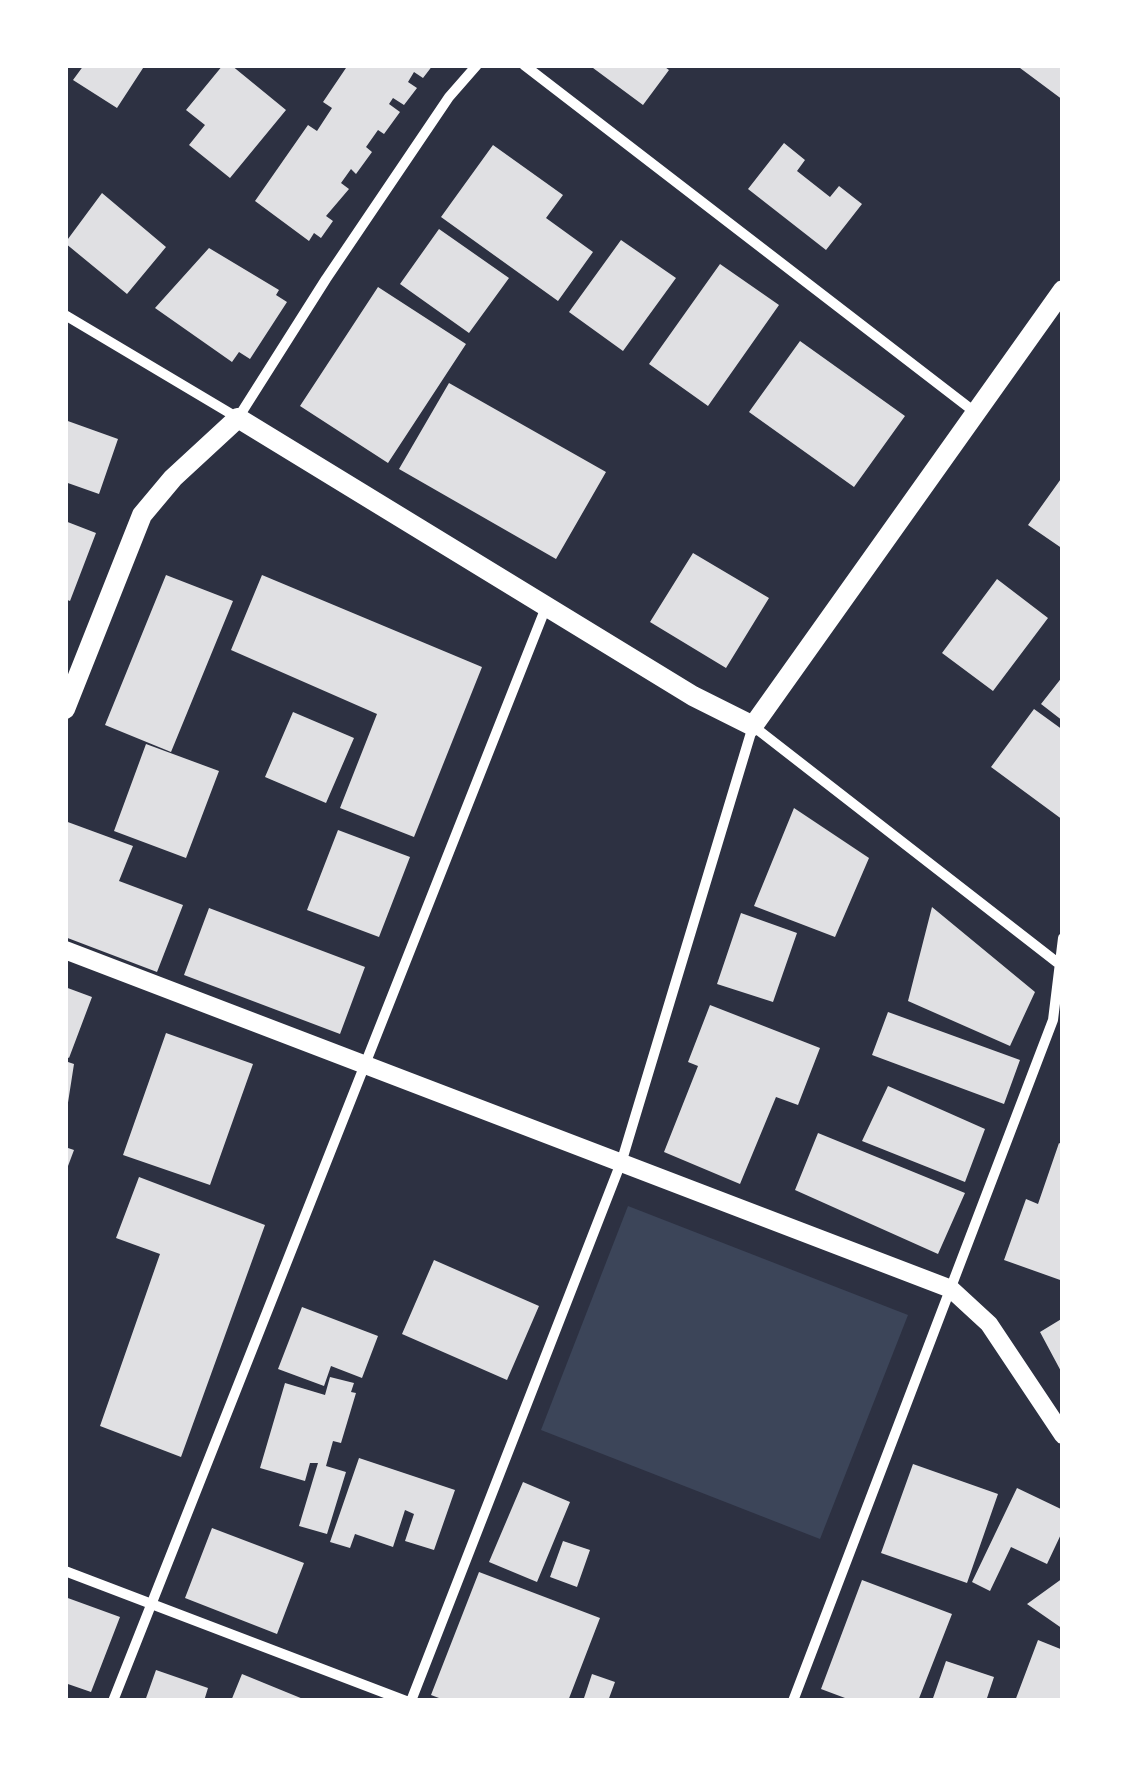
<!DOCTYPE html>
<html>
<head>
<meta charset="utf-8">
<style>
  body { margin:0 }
  #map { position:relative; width:1128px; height:1766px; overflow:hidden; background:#2d3142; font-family:Roboto,sans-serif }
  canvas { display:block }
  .frame { position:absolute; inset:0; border:68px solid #fff; pointer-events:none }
</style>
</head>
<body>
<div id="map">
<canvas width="1128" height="1766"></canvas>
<div class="frame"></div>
</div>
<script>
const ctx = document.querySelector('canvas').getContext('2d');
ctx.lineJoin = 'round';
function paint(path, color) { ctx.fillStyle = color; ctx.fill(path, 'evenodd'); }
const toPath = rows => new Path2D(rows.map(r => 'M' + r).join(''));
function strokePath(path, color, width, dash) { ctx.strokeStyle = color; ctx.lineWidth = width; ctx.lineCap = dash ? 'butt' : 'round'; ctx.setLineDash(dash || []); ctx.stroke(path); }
paint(toPath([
  [628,1206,908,1315,820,1539,541,1430]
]), '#3c4559');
paint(toPath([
  [84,65,145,65,117,108,73,80],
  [223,65,231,65,286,110,230,178,189,145,205,125,186,110],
  [348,65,433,65,423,78,414,72,408,82,417,88,404,105,393,98,389,104,400,112,384,134,378,130,366,147,372,152,356,174,351,169,341,183,349,189,326,216,333,221,321,238,314,233,309,241,255,201,308,125,317,131,332,108,323,102],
  [589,65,662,65,669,70,643,105],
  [1016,65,1063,65,1063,100],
  [784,143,805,160,797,171,830,197,839,186,862,204,826,250,748,189],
  [493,145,563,195,546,218,593,252,558,301,441,217],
  [102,193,166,247,127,294,65,243],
  [439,229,509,278,469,333,400,284],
  [621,240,676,278,623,351,569,312],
  [209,248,279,290,276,295,287,302,250,359,239,352,232,362,155,308],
  [720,264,779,305,708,406,649,364],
  [378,287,466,344,388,463,300,406],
  [800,341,905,416,854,487,749,412],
  [449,383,606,472,556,559,399,469],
  [65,420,118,439,99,494,65,482],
  [1063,476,1063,549,1028,525],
  [65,521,96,533,70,601,65,599],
  [693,553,769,598,726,668,650,622],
  [166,575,233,601,171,752,105,725],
  [262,575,482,667,414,837,340,808,377,714,231,650],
  [997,579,1048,618,993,691,942,653],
  [1063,676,1063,721,1041,704],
  [1034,709,1063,730,1063,820,991,767],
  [293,712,354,738,326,803,265,777],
  [146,744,219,771,186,858,114,831],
  [794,808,869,858,835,937,754,906],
  [65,821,133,846,119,881,183,905,157,972,65,937],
  [338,830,410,857,379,937,307,910],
  [932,907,1035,992,1010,1046,908,1001],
  [209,908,365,967,340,1034,184,975],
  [741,913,797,933,773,1002,717,984],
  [65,987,92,997,69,1058,65,1056],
  [710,1005,820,1048,798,1105,776,1097,740,1184,664,1152,698,1066,688,1062],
  [888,1012,1020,1060,1004,1104,872,1055],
  [166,1033,253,1064,210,1185,123,1155],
  [65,1061,74,1064,67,1109,65,1109],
  [888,1086,985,1129,965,1182,862,1141],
  [818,1133,965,1193,938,1254,795,1190],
  [1059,1143,1063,1145,1063,1281,1004,1260,1026,1199,1038,1204],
  [65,1147,74,1150,65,1174],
  [139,1177,265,1225,181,1457,100,1426,160,1254,116,1238],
  [434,1260,539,1306,507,1380,402,1334],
  [302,1307,378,1336,362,1378,331,1366,324,1386,278,1369],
  [1063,1318,1063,1375,1040,1332],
  [330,1377,354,1383,351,1392,356,1393,341,1443,333,1441,326,1466,346,1472,327,1534,299,1526,318,1463,310,1463,305,1481,260,1468,285,1383,325,1395],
  [359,1458,455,1490,434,1550,405,1541,414,1514,405,1510,393,1547,355,1534,350,1548,330,1542],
  [913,1464,998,1494,967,1583,881,1553],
  [523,1482,570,1502,537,1582,489,1562],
  [1017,1488,1063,1510,1063,1530,1047,1564,1011,1547,990,1591,972,1582],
  [212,1528,304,1563,277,1634,185,1598],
  [563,1541,590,1550,577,1587,550,1577],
  [479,1572,600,1618,568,1701,447,1701,431,1695],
  [1063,1578,1063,1629,1027,1604],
  [862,1580,952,1614,918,1701,853,1701,821,1689],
  [65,1597,120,1617,91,1692,65,1683],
  [1038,1640,1063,1650,1063,1701,1015,1701],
  [946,1661,994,1677,986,1701,932,1701],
  [156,1670,208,1688,204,1701,145,1701],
  [242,1674,308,1701,231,1701],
  [592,1674,615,1682,608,1701,583,1701]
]), '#e0e0e3');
strokePath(toPath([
  [524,65,976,413],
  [65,315,238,418,326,279,449,97,477,65],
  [65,1571,406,1701],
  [113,1701,546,607],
  [411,1701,622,1160,753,726,1063,967],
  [793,1701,1053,1020,1063,938]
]), '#fff', 10);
strokePath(toPath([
  [65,950,951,1289,989,1324,1063,1435]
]), '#fff', 18);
strokePath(toPath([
  [65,709,142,515,173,478,238,418,693,696,753,726,1063,290]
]), '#fff', 20);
</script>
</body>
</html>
